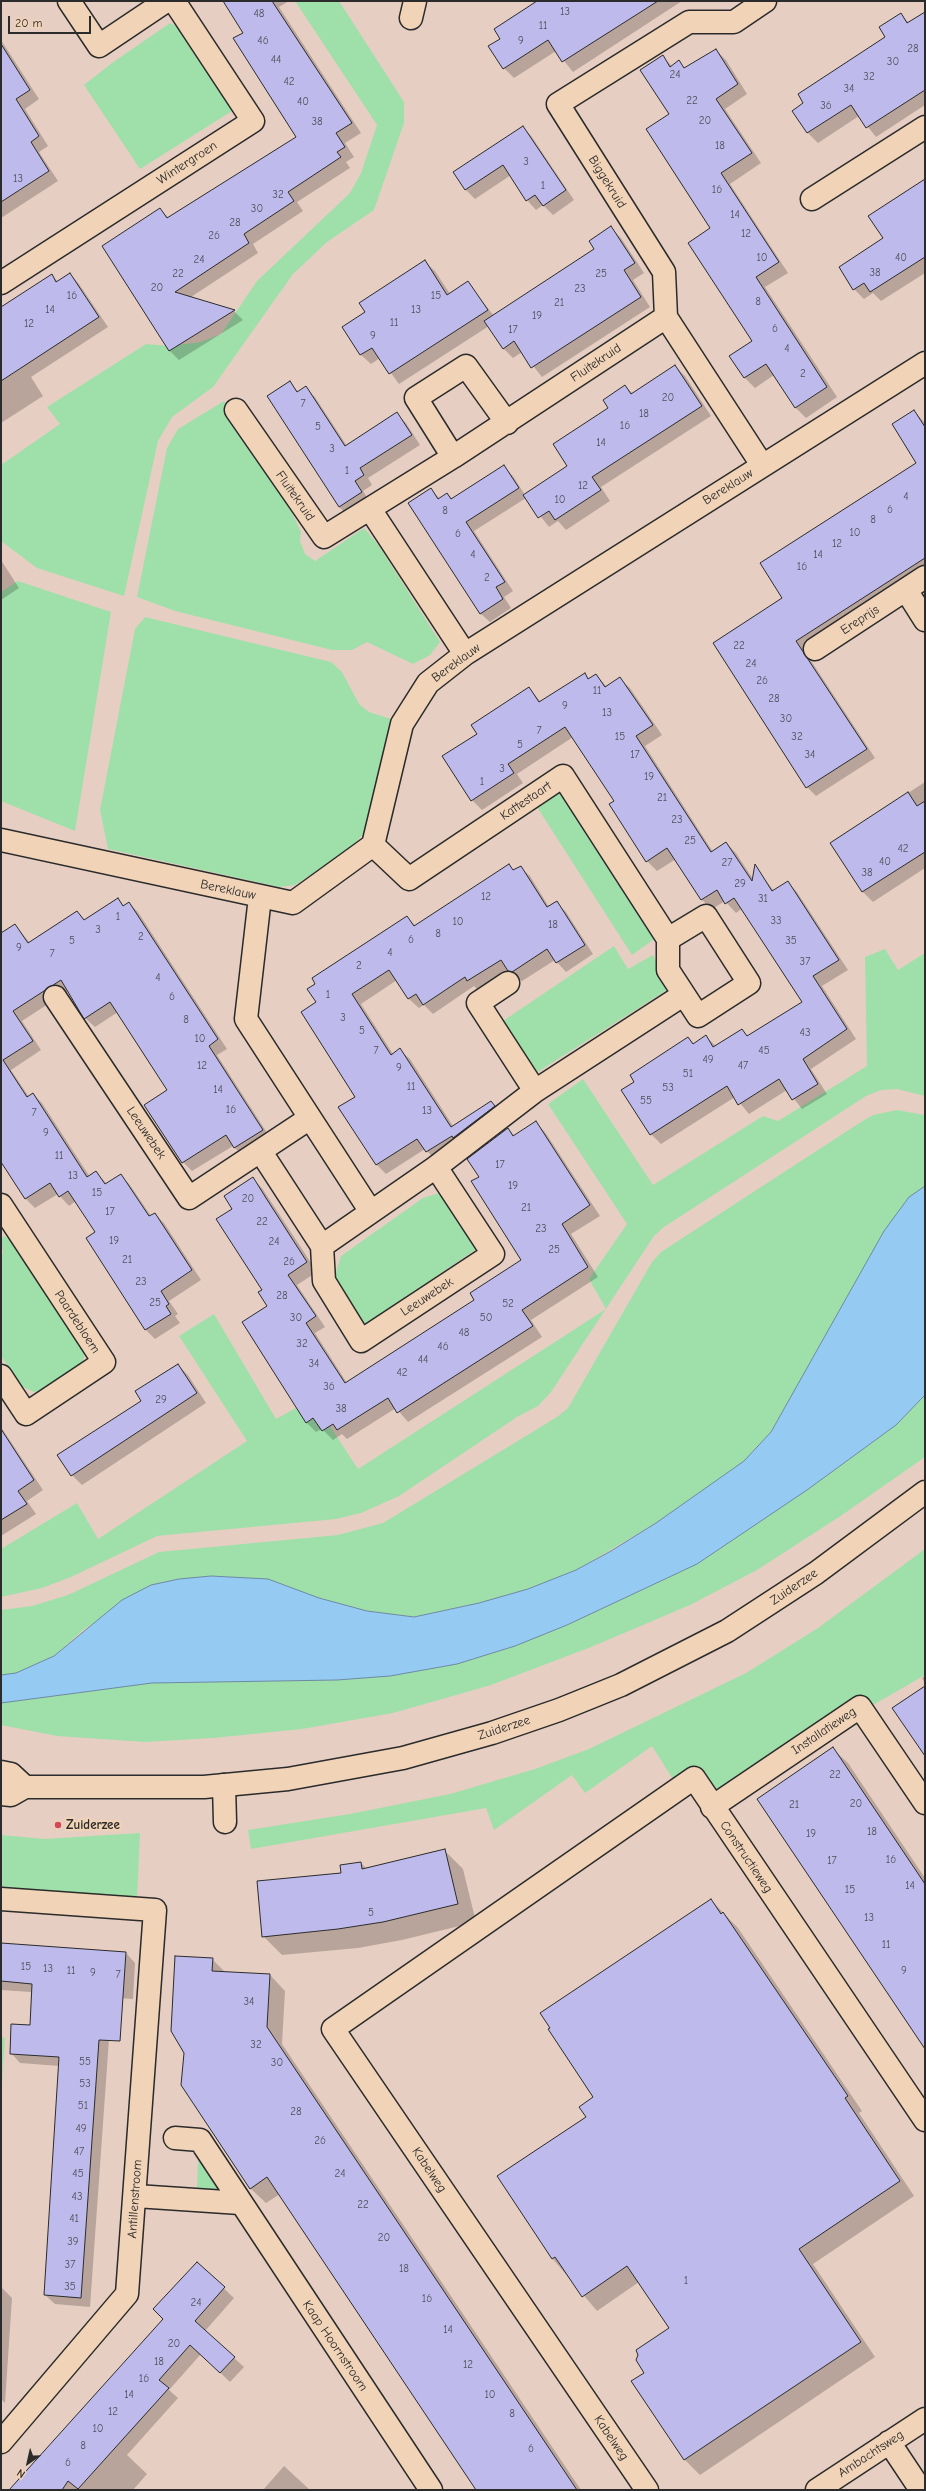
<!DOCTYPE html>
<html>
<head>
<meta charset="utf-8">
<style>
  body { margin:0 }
  #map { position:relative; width:926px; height:2491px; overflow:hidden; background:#e7cec2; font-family:"Comic Neue",sans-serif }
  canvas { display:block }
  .frame { position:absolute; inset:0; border:2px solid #2b2b2b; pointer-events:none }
  .north { position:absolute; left:8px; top:2443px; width:40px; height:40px; -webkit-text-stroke:3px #f1d3b7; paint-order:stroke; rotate:214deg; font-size:11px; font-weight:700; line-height:16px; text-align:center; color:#2b2b2b }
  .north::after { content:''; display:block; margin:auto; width:14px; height:18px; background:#2b2b2b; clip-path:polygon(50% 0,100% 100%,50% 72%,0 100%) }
  .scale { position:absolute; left:8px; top:16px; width:83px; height:18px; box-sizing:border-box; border:2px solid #2b2b2b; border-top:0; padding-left:5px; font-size:12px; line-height:14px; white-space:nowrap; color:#2b2b2b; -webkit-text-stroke:3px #f1d3b7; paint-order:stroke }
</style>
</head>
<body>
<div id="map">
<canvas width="926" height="2491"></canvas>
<div class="frame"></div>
<div class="north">N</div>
<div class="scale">20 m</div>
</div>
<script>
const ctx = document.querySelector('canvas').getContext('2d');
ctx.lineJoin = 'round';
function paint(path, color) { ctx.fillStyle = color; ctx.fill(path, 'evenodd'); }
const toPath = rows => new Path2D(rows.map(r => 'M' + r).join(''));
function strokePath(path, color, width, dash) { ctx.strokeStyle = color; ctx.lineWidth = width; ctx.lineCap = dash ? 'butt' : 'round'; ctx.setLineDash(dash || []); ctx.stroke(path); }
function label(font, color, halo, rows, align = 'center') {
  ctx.font = font + ' "Comic Neue",sans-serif'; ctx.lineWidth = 4; ctx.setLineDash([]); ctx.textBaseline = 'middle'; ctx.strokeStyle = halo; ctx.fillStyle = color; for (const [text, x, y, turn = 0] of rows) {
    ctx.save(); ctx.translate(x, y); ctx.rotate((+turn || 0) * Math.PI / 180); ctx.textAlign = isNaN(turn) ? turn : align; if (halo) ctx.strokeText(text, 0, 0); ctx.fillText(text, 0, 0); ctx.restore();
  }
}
paint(toPath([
  [295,1,339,1,404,102,404,123,374,210,327,242,293,274,213,387,172,417,158,441,124,596,37,568,1,541,1,465,60,424,47,407,146,344,169,346,201,342,221,334,257,281,350,193,361,173,377,125],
  [170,23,180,28,232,111,140,169,84,85,112,63],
  [224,401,289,507,301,532,300,541,305,554,315,561,364,528,379,546,440,642,430,655,413,664,367,642,352,650,332,650,175,611,137,597,167,448,178,429],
  [18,581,111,612,75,831,1,801,1,592],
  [145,617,331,662,342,672,359,704,369,712,391,719,364,833,348,851,295,885,279,887,108,849,100,810,135,629],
  [564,790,657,937,632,955,537,807],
  [614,946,628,969,653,955,670,988,536,1073,500,1023],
  [885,949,898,970,925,953,925,1096,897,1089,881,1090,866,1096,664,1227,654,1236,551,1392,538,1406,517,1417,399,1496,361,1513,336,1519,157,1536,71,1577,42,1588,1,1597,1,1549,77,1503,98,1539,247,1441,179,1336,214,1314,276,1419,312,1399,358,1469,606,1309,589,1279,627,1224,548,1104,583,1079,653,1185,763,1116,778,1121,867,1066,865,957],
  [897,1110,925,1115,925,1186,909,1197,884,1232,771,1432,744,1461,656,1523,576,1570,528,1589,479,1603,414,1617,367,1611,319,1598,268,1579,211,1576,179,1579,151,1585,83,1630,54,1656,16,1673,1,1675,1,1610,32,1606,68,1595,159,1552,338,1535,383,1523,557,1417,568,1408,652,1262,661,1252,861,1122,873,1115],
  [443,1192,478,1248,364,1325,334,1278,341,1256,423,1198],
  [5,1236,31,1261,86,1351,82,1363,40,1391,34,1392,21,1386,1,1356,1,1255,3,1253,1,1238],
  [925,1395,925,1457,842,1515,757,1570,690,1605,591,1647,491,1685,393,1713,302,1729,213,1738,145,1742,57,1736,1,1725,1,1703,152,1683,337,1680,390,1676,457,1664,515,1646,567,1625,697,1564,807,1490,896,1425],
  [925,1549,925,1675,708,1800,674,1781,652,1746,585,1793,572,1775,494,1830,486,1808,251,1849,248,1830,350,1814,450,1794,535,1769,589,1749,746,1673,818,1628],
  [140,1833,137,1899,1,1891,1,1835,45,1839],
  [1,2037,5,2038,1,2100],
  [201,2158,221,2191,197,2188,198,2161]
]), '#9fe0aa');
const water = toPath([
  [925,1186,925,1395,896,1425,807,1490,697,1564,567,1625,515,1646,457,1664,390,1676,337,1680,152,1683,1,1703,1,1675,16,1673,54,1656,122,1600,151,1585,179,1579,211,1576,268,1579,319,1598,367,1611,414,1617,479,1603,528,1589,576,1570,611,1551,656,1523,744,1461,771,1432,884,1231,909,1197,925,1186]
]);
paint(water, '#95caf3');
strokePath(water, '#6b8aa3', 1);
paint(toPath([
  [224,1,289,1,279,7,361,133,345,143,354,157,346,162,350,168,297,202,303,211,253,244,258,253,191,297,234,311,243,320,179,360,169,350,160,210,169,218,297,138,244,33],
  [539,1,682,1,573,72,556,51,514,78,504,68,501,39],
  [925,13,925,105,876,137,859,116,818,143,808,133,794,111,887,37,901,14,909,23],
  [1,40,39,99,25,109,48,146,39,152,58,181,1,218],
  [716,50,726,60,747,94,725,109,761,163,730,184,788,273,765,287,837,397,806,418,796,408,774,375,755,388,745,378,731,356,753,342,670,114,662,56,672,66,679,62,685,68],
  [523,127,532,137,574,200,553,215,543,205,536,210,527,200,511,175,475,199,465,189],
  [925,180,925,273,881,301,873,293,864,299,854,289,884,239],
  [611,228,621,238,644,273,633,280,650,307,542,377,522,352,513,358,503,348,489,326,399,384,380,358,371,364,361,355,344,327,366,313,425,262,435,271,450,294,468,283,494,316,596,249],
  [70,274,79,284,108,327,31,377,43,396,1,423,1,308,52,275,58,282],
  [675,366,685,376,711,416,601,487,610,501,566,530,558,521,549,527,526,498,474,531,513,591,504,597,511,608,490,622,480,613,431,489,440,499,447,494,453,499,504,467,513,476,525,495,569,466,625,386,633,394],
  [289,383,299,392,306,388,315,397,347,446,397,414,406,423,420,445,368,478,372,485,363,491,370,502,349,516,339,507],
  [914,411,925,423,925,572,804,650,875,758,816,796,807,787,784,599,917,463],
  [1,560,19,588,1,600],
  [584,674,590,680,596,675,607,687,620,679,630,688,662,735,645,746,713,852,726,843,736,853,753,879,755,866,774,891,787,882,797,892,848,970,822,986,856,1039,811,1069,827,1094,802,1109,787,1090,749,1114,735,1097,661,1144,651,1134,636,1082,688,1038,694,1044,706,1037,716,1046,742,1030,748,1036,803,1002,743,908,736,913,725,901,712,909,702,900,676,859,657,871,647,861,615,801,573,737,517,774,523,783,482,810,472,800,443,756,478,734,529,688,541,702],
  [925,782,925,868,873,902,863,892,831,843],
  [509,866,514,871,520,867,530,876,549,907,556,902,566,912,593,954,566,972,555,960,522,981,518,980,509,971,478,990,474,986,433,1014,424,1005,419,1008,409,999,397,980,361,1004,393,1054,400,1050,410,1059,453,1126,491,1102,500,1112,437,1161,425,1149,386,1174,377,1165,340,1108,356,1097,317,1003,407,918,416,926],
  [118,899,124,906,129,903,138,912,227,1049,217,1055,271,1139,244,1157,233,1146,192,1171,183,1162,169,1090,118,1012,95,1027,85,1018,68,991,22,1021,41,1050,11,1070,29,1097,33,1094,42,1103,90,1177,96,1172,107,1184,121,1175,130,1185,151,1216,155,1214,164,1223,201,1280,169,1301,178,1314,175,1316,180,1323,155,1339,146,1330,87,1238,96,1232,76,1201,69,1206,58,1194,35,1208,26,1199,1,1160,1,934,15,925,30,943,77,912,85,920],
  [535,1122,545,1132,600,1216,571,1234,598,1277,531,1320,542,1337,408,1422,396,1408,347,1439,342,1434,333,1440,322,1429,316,1432,306,1422,263,1291,234,1210,253,1179,262,1188,317,1272,297,1285,325,1327,315,1333,347,1383,476,1300,522,1260,480,1177,508,1129,515,1136],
  [178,1365,188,1375,206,1403,82,1485,72,1475],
  [1,1427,43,1490,27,1501,36,1514,1,1536],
  [925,1676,925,1683,922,1678],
  [833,1749,848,1763,925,1878,925,2048],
  [444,1850,463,1869,476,1922,402,1940,358,1948,282,1955,263,1936,342,1874,361,1863,367,1869],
  [711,1900,738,1928,862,2111,859,2113,914,2196,813,2264,875,2357,700,2475,685,2460,633,2381,646,2373,671,2329,639,2282,597,2311,552,2258,588,2117,595,2098],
  [1,1944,126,1953,135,1963,133,1999,1,1990],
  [212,1959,226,1973,270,1975,285,1991,282,2044,581,2490,478,2490,280,2194,266,2203,250,2188,182,2085],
  [12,2025,109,2039,90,2307,55,2304,45,2295,60,2066,20,2063,11,2053],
  [198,2264,234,2298,205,2331,244,2367,230,2382,201,2354,169,2390,178,2398,127,2455,147,2474,133,2490,11,2490,164,2319],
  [1,2287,12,2298,5,2403,1,2399],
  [284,2466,310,2490,263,2490]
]), '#0003');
const building = toPath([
  [223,1,272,1,352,123,336,133,345,147,337,152,341,157,288,192,294,201,244,234,249,243,175,292,235,310,169,351,102,246,160,208,167,218,296,137,233,38,243,33,223,1],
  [537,1,658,1,562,62,548,40,503,69,488,46,500,39,494,29,537,1],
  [925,12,925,90,866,128,851,105,807,133,792,111,803,103,798,94,885,37,879,27,901,13,907,23,925,12],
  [1,44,30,90,16,99,39,136,31,142,49,171,1,202,1,44],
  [716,49,738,84,716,99,752,153,721,173,779,262,756,277,827,387,795,408,766,364,744,378,729,356,752,341,688,243,710,228,646,129,669,114,640,70,663,55,670,67,679,60,684,68,716,49],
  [523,126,566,190,543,206,535,195,526,201,503,165,465,190,453,172,523,126],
  [925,179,925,257,870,292,864,283,853,290,839,267,883,238,868,216,925,179],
  [611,226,635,263,624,270,641,297,531,368,514,341,503,349,484,321,594,249,589,241,611,226],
  [425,260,447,295,468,281,488,310,389,374,372,348,360,355,342,327,365,312,359,303,425,260],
  [70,273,99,317,1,381,1,307,52,274,56,282,70,273],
  [675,365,702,406,592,477,601,490,555,520,549,511,538,518,523,495,567,466,553,444,608,408,603,400,625,385,631,394,675,365],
  [290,381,297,392,306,386,345,446,397,412,412,435,360,468,364,475,355,481,362,492,339,507,267,396,290,381],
  [914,410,925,427,925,558,796,641,867,749,806,788,713,643,782,598,760,563,916,463,892,424,914,410],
  [504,465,519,488,466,522,505,582,496,587,503,599,480,614,408,503,431,488,438,499,447,493,451,499,504,465],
  [585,673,588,679,596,674,605,687,620,677,653,725,636,736,711,852,726,842,752,881,755,864,772,891,788,881,839,960,813,976,847,1029,803,1059,818,1084,792,1100,779,1079,738,1105,727,1086,650,1135,621,1090,634,1082,630,1075,688,1037,693,1044,706,1035,713,1047,742,1029,747,1036,802,1002,734,898,725,904,717,890,701,900,667,848,646,862,609,804,614,801,565,727,508,764,514,773,471,801,442,756,477,734,471,725,529,687,539,702,585,673],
  [908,792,917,806,925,801,925,852,862,892,830,843,908,792],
  [509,864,513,870,521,866,547,907,557,901,585,945,556,963,547,949,512,972,508,971,501,960,467,981,465,977,423,1005,416,994,408,999,389,970,352,994,391,1055,400,1048,451,1127,491,1101,495,1106,453,1138,452,1136,426,1152,417,1139,376,1165,338,1107,355,1097,301,1012,316,1002,307,989,315,984,312,978,407,916,414,926,509,864],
  [118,898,123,906,129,902,218,1039,209,1046,263,1130,234,1148,226,1135,182,1163,144,1105,167,1090,110,1002,84,1019,61,980,13,1011,33,1041,3,1060,27,1097,33,1093,87,1177,96,1171,105,1184,121,1174,149,1216,155,1213,192,1270,161,1291,169,1304,166,1306,171,1314,145,1330,86,1238,95,1232,68,1191,59,1197,50,1183,25,1199,1,1162,1,933,15,924,28,943,77,911,84,920,118,898],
  [536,1121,590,1205,562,1224,588,1267,522,1310,533,1326,397,1413,388,1398,337,1430,333,1424,322,1431,313,1418,306,1423,242,1322,267,1306,258,1292,262,1290,216,1219,232,1209,224,1196,253,1177,266,1198,307,1262,288,1275,316,1316,306,1323,345,1383,474,1300,470,1293,521,1260,471,1181,479,1177,467,1159,508,1128,513,1136,536,1121],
  [178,1364,197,1393,71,1476,57,1455,141,1401,135,1391,178,1364],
  [1,1429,34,1480,18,1491,27,1504,1,1520,1,1429],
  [925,1686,925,1756,892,1708,925,1686],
  [833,1747,925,1884,925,2049,757,1799,833,1747],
  [445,1849,458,1904,383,1922,338,1929,262,1937,257,1881,341,1873,340,1865,361,1862,362,1869,445,1849],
  [711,1899,721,1914,723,1912,848,2096,845,2098,900,2181,799,2249,861,2342,684,2460,631,2381,644,2373,636,2360,638,2355,636,2350,669,2328,627,2266,582,2297,555,2257,552,2259,497,2176,586,2117,579,2107,593,2097,548,2029,550,2028,540,2013,711,1899],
  [1,1943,126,1952,120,2041,99,2040,81,2298,44,2295,59,2057,10,2054,11,2024,30,2025,32,1984,1,1981,1,1943],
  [175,1956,213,1958,212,1971,270,1974,267,2027,577,2490,476,2490,267,2177,250,2189,181,2085,184,2053,171,2031,175,1956],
  [197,2262,225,2287,195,2321,235,2357,220,2373,190,2345,159,2380,169,2388,78,2489,68,2481,62,2490,9,2490,163,2319,153,2309,197,2262]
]);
paint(building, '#bebaec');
strokePath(building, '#2b2b2b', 1);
const street = toPath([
  [69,1,99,46,166,1],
  [411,18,415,1],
  [812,199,925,127],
  [1,283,253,121,174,1],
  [236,410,324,537,453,457,666,317],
  [453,457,416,398,466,366,507,423],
  [762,465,666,317,664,272,558,104,689,22,734,22,765,1],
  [370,509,465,654],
  [906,590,925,620],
  [815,649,925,577],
  [1,840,293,903,373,845,402,724,428,683,465,654,925,363],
  [373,845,409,879,563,776,668,939,668,970,698,1016,749,983,706,916,668,939],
  [260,897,246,1019,371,1212],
  [508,983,478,1003,535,1091,683,995],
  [55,997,189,1198,310,1118],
  [261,1152,322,1246,324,1281,361,1341,493,1254,436,1167],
  [1,1205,104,1362,26,1414,1,1376],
  [322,1246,436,1167,535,1091],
  [224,1785,225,1822],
  [712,1807,860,1707,925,1803],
  [1,1899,155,1910,127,2294,1,2442],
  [175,2138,200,2140,431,2490],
  [136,2196,240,2203],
  [889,2442,921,2490],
  [647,2490,333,2029,694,1778,925,2120],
  [817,2490,925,2419]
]);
const secondary = toPath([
  [1,1772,11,1774,25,1787],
  [1,1794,11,1795,25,1787,204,1787,288,1779,403,1758,492,1733,559,1710,621,1685,727,1631,816,1573,925,1492]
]);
strokePath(street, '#2b2b2b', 25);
strokePath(secondary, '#2b2b2b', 25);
strokePath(street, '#f1d3b7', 22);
strokePath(secondary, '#f1d3b7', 22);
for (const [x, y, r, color] of [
  [58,1825,4,"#d1495b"]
]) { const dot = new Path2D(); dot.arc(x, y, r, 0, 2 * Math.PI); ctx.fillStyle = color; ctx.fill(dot); strokePath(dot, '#f1d3b7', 1.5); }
label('11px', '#504f5b', null, [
  ["13",565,12],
  ["48",259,14],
  ["11",543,26],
  ["46",263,41],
  ["9",521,41],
  ["28",913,49],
  ["44",276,60],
  ["30",893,62],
  ["24",675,75],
  ["32",869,77],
  ["42",289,82],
  ["34",849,89],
  ["22",692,101],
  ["40",303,102],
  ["36",826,106],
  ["20",705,121],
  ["38",317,122],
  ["18",720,146],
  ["3",526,162],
  ["13",18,179],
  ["1",543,186],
  ["16",717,190],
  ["32",278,195],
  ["30",257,209],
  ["14",735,215],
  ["28",235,223],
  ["12",746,234],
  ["26",214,236],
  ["10",762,258],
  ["40",901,258],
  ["24",199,260],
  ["38",875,273],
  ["22",178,274],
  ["25",601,274],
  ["20",157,288],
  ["23",580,289],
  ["16",72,296],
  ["15",436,296],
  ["8",758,302],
  ["21",559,303],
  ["14",50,310],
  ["13",416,310],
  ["19",537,316],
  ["11",394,323],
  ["12",29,324],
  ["6",775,329],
  ["17",513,330],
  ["9",373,336],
  ["4",787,349],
  ["2",803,374],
  ["20",668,398],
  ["7",303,404],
  ["18",644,414],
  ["16",625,426],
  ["5",318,427],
  ["14",601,443],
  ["3",332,449],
  ["1",347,471],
  ["12",583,486],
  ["4",906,497],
  ["10",560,500],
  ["6",890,510],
  ["8",445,511],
  ["8",873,520],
  ["10",855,533],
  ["6",458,534],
  ["12",837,544],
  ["4",473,555],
  ["14",818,555],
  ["16",802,567],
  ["2",487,578],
  ["22",739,646],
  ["24",751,664],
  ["26",762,681],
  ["11",597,691],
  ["28",774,699],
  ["9",565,706],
  ["13",607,713],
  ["30",786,719],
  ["7",539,731],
  ["15",620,737],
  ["32",797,737],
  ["5",520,745],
  ["17",635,755],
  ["34",810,755],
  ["3",502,769],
  ["19",649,777],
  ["1",482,782],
  ["21",662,798],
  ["23",677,820],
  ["25",690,841],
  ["42",903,849],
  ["40",885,862],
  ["27",727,863],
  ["38",867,873],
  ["29",740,884],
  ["12",486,897],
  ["31",763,899],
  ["1",118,917],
  ["33",776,921],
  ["10",458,922],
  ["18",553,925],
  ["3",98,930],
  ["8",438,934],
  ["2",141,937],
  ["6",411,940],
  ["5",72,941],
  ["35",791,941],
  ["9",19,948],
  ["4",390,953],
  ["7",52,954],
  ["37",805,962],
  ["2",359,966],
  ["4",158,978],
  ["1",328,995],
  ["6",172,997],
  ["3",343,1018],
  ["8",186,1020],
  ["5",362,1031],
  ["43",805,1033],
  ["10",200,1039],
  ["7",376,1051],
  ["45",764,1051],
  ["49",708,1060],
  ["12",202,1066],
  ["47",743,1066],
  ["9",399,1068],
  ["51",688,1074],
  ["11",411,1087],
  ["53",668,1088],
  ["14",218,1090],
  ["55",646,1101],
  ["16",231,1110],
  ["13",427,1111],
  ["7",34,1113],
  ["9",46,1133],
  ["11",59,1156],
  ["17",500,1165],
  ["13",73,1176],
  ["19",513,1186],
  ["15",97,1193],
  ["20",248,1199],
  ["21",526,1208],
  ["17",110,1212],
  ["22",262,1222],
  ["23",541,1229],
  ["19",114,1241],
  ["24",274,1242],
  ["25",554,1250],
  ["21",127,1260],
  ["26",289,1262],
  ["23",141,1282],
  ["28",282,1296],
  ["25",155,1303],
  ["52",508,1304],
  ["30",296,1318],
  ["50",486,1318],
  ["48",464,1333],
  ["32",302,1344],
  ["46",443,1347],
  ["44",423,1360],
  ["34",314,1364],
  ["42",402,1373],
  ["36",329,1387],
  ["29",161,1400],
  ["38",341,1409],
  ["22",835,1775],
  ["20",856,1804],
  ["21",794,1805],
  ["18",872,1832],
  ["19",811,1834],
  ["16",891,1860],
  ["17",832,1861],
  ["14",910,1886],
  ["15",850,1890],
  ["5",371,1913],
  ["13",869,1918],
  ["11",886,1945],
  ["15",26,1967],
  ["13",48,1969],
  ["11",71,1971],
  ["9",904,1971],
  ["9",93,1973],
  ["7",118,1975],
  ["34",249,2002],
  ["32",256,2045],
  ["55",85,2062],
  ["30",277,2063],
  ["53",85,2084],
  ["51",83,2106],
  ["28",296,2112],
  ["49",81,2129],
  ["26",320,2141],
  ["47",79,2152],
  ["45",78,2174],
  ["24",340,2174],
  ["43",77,2197],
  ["22",363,2205],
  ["41",74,2219],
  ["20",384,2238],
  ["39",73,2242],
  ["37",70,2265],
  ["18",404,2269],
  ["1",686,2281],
  ["35",70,2287],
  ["16",427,2299],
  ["24",196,2303],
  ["14",448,2330],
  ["20",174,2344],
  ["18",159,2362],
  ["12",468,2365],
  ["16",144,2379],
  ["14",129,2395],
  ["10",490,2395],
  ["12",113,2412],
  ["8",512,2414],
  ["10",98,2429],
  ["8",83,2446],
  ["6",531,2449],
  ["6",68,2463]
]);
label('13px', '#2b2b2b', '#f1d3b7', [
  ["Wintergroen",187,163,-33],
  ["Biggekruid",607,182,58],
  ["Fluitekruid",596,363,-34],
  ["Bereklauw",728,487,-32],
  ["Fluitekruid",295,496,55],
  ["Ereprijs",860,620,-33],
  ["Bereklauw",456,663,-36],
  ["Kattestaart",526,801,-34],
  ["Bereklauw",228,890,12],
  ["Leeuwebek",146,1133,56],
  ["Leeuwebek",427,1297,-33],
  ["Paardebloem",77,1322,57],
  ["Zuiderzee",794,1587,-34],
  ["Zuiderzee",504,1728,-18],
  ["Installatieweg",824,1731,-34],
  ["Constructieweg",746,1857,56],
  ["Kabelweg",429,2170,56],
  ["Antillenstroom",135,2199,-86],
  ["Kaap Hoornstroom",335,2346,56],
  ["Kabelweg",611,2438,56],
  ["Ambachtsweg",871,2454,-33]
]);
label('bold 13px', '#2b2b2b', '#f1d3b7', [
  ["Zuiderzee",66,1825]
], 'left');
</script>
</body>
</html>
